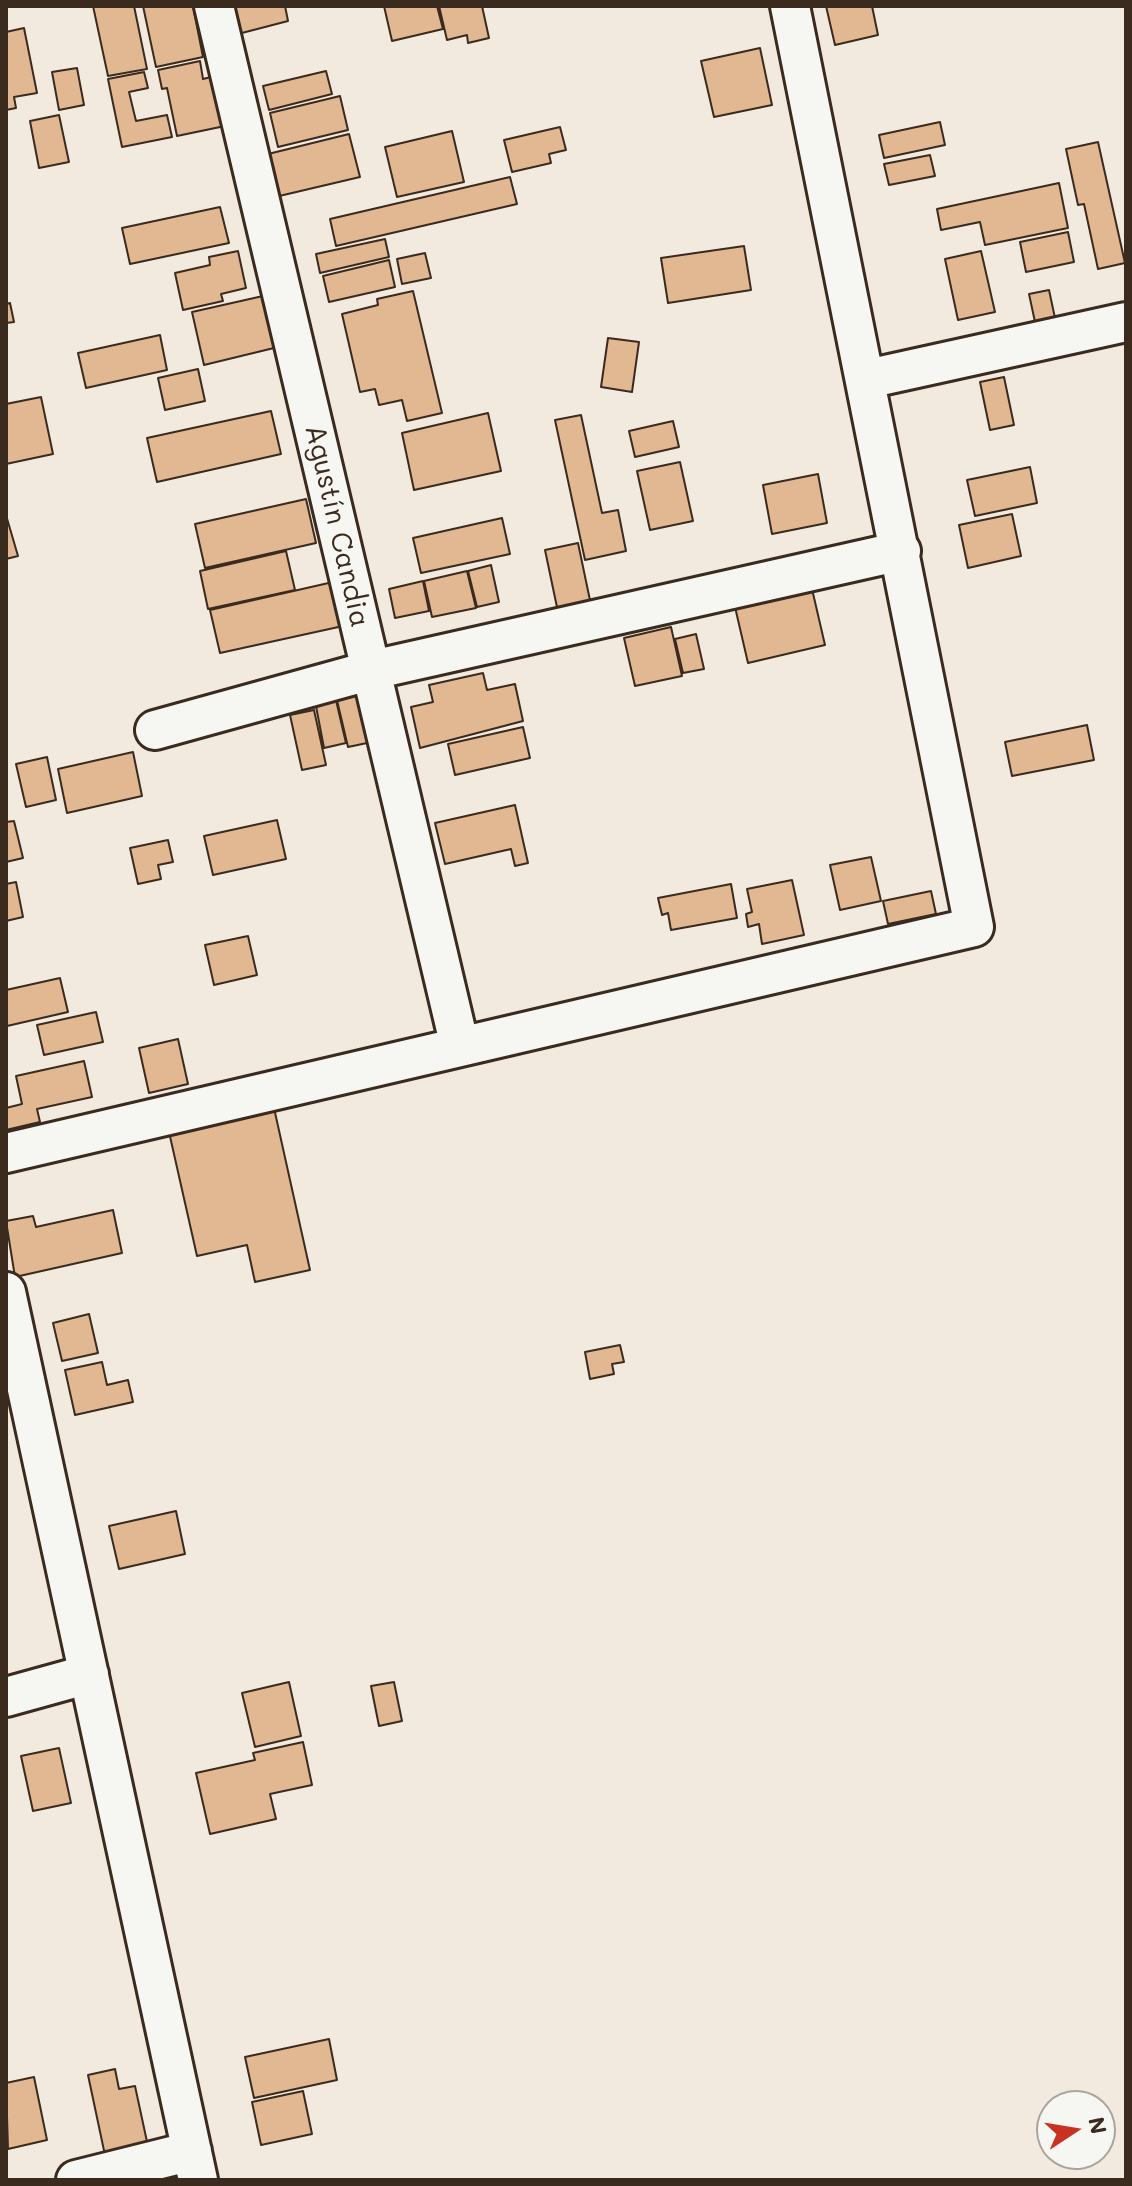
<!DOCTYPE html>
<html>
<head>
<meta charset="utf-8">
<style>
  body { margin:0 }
  #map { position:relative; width:1132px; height:2186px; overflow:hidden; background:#f2eadf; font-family:Mali,sans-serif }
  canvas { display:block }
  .frame { position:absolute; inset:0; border:8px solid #3b2a1e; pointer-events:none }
  .north { position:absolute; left:1036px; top:2090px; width:80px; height:80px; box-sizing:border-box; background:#f6f6f2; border:2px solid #aba49d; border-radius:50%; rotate:78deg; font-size:22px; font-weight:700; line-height:32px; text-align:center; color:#3b2a1e }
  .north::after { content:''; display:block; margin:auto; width:28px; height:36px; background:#c8321e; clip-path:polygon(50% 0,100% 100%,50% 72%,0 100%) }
</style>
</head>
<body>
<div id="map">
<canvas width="1132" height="2186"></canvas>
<div class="frame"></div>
<div class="north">N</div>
</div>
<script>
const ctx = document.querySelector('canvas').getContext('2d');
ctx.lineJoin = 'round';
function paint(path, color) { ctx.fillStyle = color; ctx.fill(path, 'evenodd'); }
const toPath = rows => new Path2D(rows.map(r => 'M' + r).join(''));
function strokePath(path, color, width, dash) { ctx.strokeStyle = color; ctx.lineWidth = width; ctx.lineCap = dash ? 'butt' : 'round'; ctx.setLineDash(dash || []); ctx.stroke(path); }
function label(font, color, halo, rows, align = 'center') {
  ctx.font = font + ' Mali,sans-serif'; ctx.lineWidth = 6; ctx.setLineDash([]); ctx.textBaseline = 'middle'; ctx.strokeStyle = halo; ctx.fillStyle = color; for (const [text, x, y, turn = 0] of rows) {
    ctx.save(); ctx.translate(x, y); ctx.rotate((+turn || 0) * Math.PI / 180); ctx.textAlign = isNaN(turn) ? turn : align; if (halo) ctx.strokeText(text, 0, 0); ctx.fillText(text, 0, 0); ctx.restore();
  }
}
const building = toPath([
  [93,6,134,6,147,69,108,76,93,6],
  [143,6,193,6,203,57,156,67,143,6],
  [231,6,285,6,288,21,238,34,231,6],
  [384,6,437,6,443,29,392,41,384,6],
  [439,6,482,6,489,38,468,43,467,35,447,40,439,6],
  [826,6,872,6,878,35,835,45,826,6],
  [24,28,37,93,14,97,16,108,6,110,6,32,24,28],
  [760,48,772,105,714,117,701,61,760,48],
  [200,61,203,79,215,76,225,126,177,136,167,88,162,89,158,70,200,61],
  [77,68,84,105,59,110,52,72,77,68],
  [326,71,332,94,269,110,263,86,326,71],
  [144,72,148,88,129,92,136,121,167,115,172,137,122,147,108,79,144,72],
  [340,96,348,130,278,147,270,113,340,96],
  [59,115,69,162,39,168,30,121,59,115],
  [940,122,945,145,884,158,879,135,940,122],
  [560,127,566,150,549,154,551,163,512,172,504,140,560,127],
  [452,131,464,182,397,197,385,147,452,131],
  [349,134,360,177,275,197,264,155,349,134],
  [1098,142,1125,263,1098,269,1084,204,1078,205,1066,149,1098,142],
  [930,155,935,176,889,185,884,164,930,155],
  [510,177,517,204,336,246,330,219,510,177],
  [1059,183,1068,228,985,245,980,222,941,230,937,209,1059,183],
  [220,207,229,243,130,264,122,228,220,207],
  [1068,232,1074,262,1026,272,1020,242,1068,232],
  [385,239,389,257,320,273,316,254,385,239],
  [744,246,751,290,668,303,661,258,744,246],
  [238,251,246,288,221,294,223,301,183,310,175,273,210,265,209,257,238,251],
  [981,251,995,312,958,320,945,259,981,251],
  [425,253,431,278,402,284,397,259,425,253],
  [389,260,395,287,329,302,323,276,389,260],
  [1049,290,1055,318,1035,322,1029,294,1049,290],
  [413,291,442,413,407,421,402,400,379,405,375,389,360,392,342,314,378,305,377,299,413,291],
  [263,296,274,348,204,365,192,312,263,296],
  [10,303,14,322,6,323,6,304,10,303],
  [160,335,167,370,86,388,78,353,160,335],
  [608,338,639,342,632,392,601,387,608,338],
  [198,369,205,401,165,410,158,378,198,369],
  [1004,377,1014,425,990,430,980,382,1004,377],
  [41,397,53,454,6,464,6,404,41,397],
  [271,411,281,454,157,482,147,438,271,411],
  [488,413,501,471,414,490,402,433,488,413],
  [581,415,602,513,618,510,626,551,585,560,555,420,581,415],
  [673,421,679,447,635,457,629,431,673,421],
  [680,462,693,521,650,530,637,471,680,462],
  [1030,467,1037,503,975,516,967,480,1030,467],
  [818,474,827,523,772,534,763,485,818,474],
  [306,499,316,543,205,568,195,524,306,499],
  [1012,514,1021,556,968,568,959,525,1012,514],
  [6,515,18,556,6,559,6,515],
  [502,518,510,554,421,573,413,538,502,518],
  [578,543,591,605,558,612,545,550,578,543],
  [286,551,295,590,208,609,200,571,286,551],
  [491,565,499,602,477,607,468,571,491,565],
  [467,571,476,608,432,617,424,581,467,571],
  [423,581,429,611,395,618,389,589,423,581],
  [333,582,343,626,220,653,210,610,333,582],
  [812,589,825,645,748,663,735,607,812,589],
  [671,627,682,676,635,686,624,638,671,627],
  [696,634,704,669,683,673,675,639,696,634],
  [483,673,487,690,515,684,523,721,420,748,411,707,433,702,429,685,483,673],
  [361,691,372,742,348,747,336,696,361,691],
  [335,696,346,743,324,748,315,701,335,696],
  [314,710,326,765,302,770,290,715,314,710],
  [1087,725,1094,760,1012,776,1005,742,1087,725],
  [523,727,530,758,455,775,448,744,523,727],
  [133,752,142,796,67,813,58,769,133,752],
  [47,757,56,800,26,807,16,764,47,757],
  [515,805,528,863,515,866,511,849,445,864,435,823,515,805],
  [277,820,286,859,213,875,204,836,277,820],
  [14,821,23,858,6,862,6,822,14,821],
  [168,840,173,862,158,865,161,879,138,884,130,848,168,840],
  [871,857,881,901,840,910,830,865,871,857],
  [792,880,804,935,762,944,759,924,748,927,746,914,752,912,747,889,792,880],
  [16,882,23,917,6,921,6,884,16,882],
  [731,884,737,918,671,930,668,913,662,915,658,898,731,884],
  [931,891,936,914,888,924,883,901,931,891],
  [248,936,257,975,214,985,205,945,248,936],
  [60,978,68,1012,7,1026,6,990,60,978],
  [96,1012,103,1042,44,1055,37,1025,96,1012],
  [178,1039,188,1084,149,1093,139,1048,178,1039],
  [84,1061,92,1097,37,1109,40,1122,6,1130,6,1108,22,1104,16,1076,84,1061],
  [274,1108,310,1270,255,1282,247,1245,197,1256,169,1132,274,1108],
  [113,1210,122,1253,15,1277,6,1221,33,1216,36,1227,113,1210],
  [89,1314,98,1353,62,1361,53,1323,89,1314],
  [620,1345,624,1362,612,1364,614,1374,590,1379,585,1352,620,1345],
  [102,1362,107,1385,128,1380,133,1402,75,1415,65,1370,102,1362],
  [176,1511,185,1554,119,1569,109,1526,176,1511],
  [289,1682,301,1736,255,1747,242,1693,289,1682],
  [394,1682,402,1721,379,1726,371,1686,394,1682],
  [303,1742,312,1785,270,1794,276,1819,210,1834,196,1773,255,1760,253,1753,303,1742],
  [59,1748,71,1803,33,1811,21,1756,59,1748],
  [329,2039,337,2080,254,2098,245,2057,329,2039],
  [115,2069,119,2089,135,2086,149,2151,106,2160,88,2075,115,2069],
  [34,2077,47,2140,8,2149,6,2083,34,2077],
  [303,2091,312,2134,261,2145,252,2102,303,2091]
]);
paint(building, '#e2b892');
strokePath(building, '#3b2a1e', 2);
const minor = toPath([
  [214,6,460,1047],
  [867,379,1126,322],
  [155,730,372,670,901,551],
  [6,1153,974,927,790,6],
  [6,1292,198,2180],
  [6,1697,89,1674],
  [76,2180,192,2151]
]);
strokePath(minor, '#3b2a1e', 44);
strokePath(minor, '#f6f6f2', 38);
label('28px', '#3b2a1e', '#f6f6f2', [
  ["Agustín Candia",337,526,77]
]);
</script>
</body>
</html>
